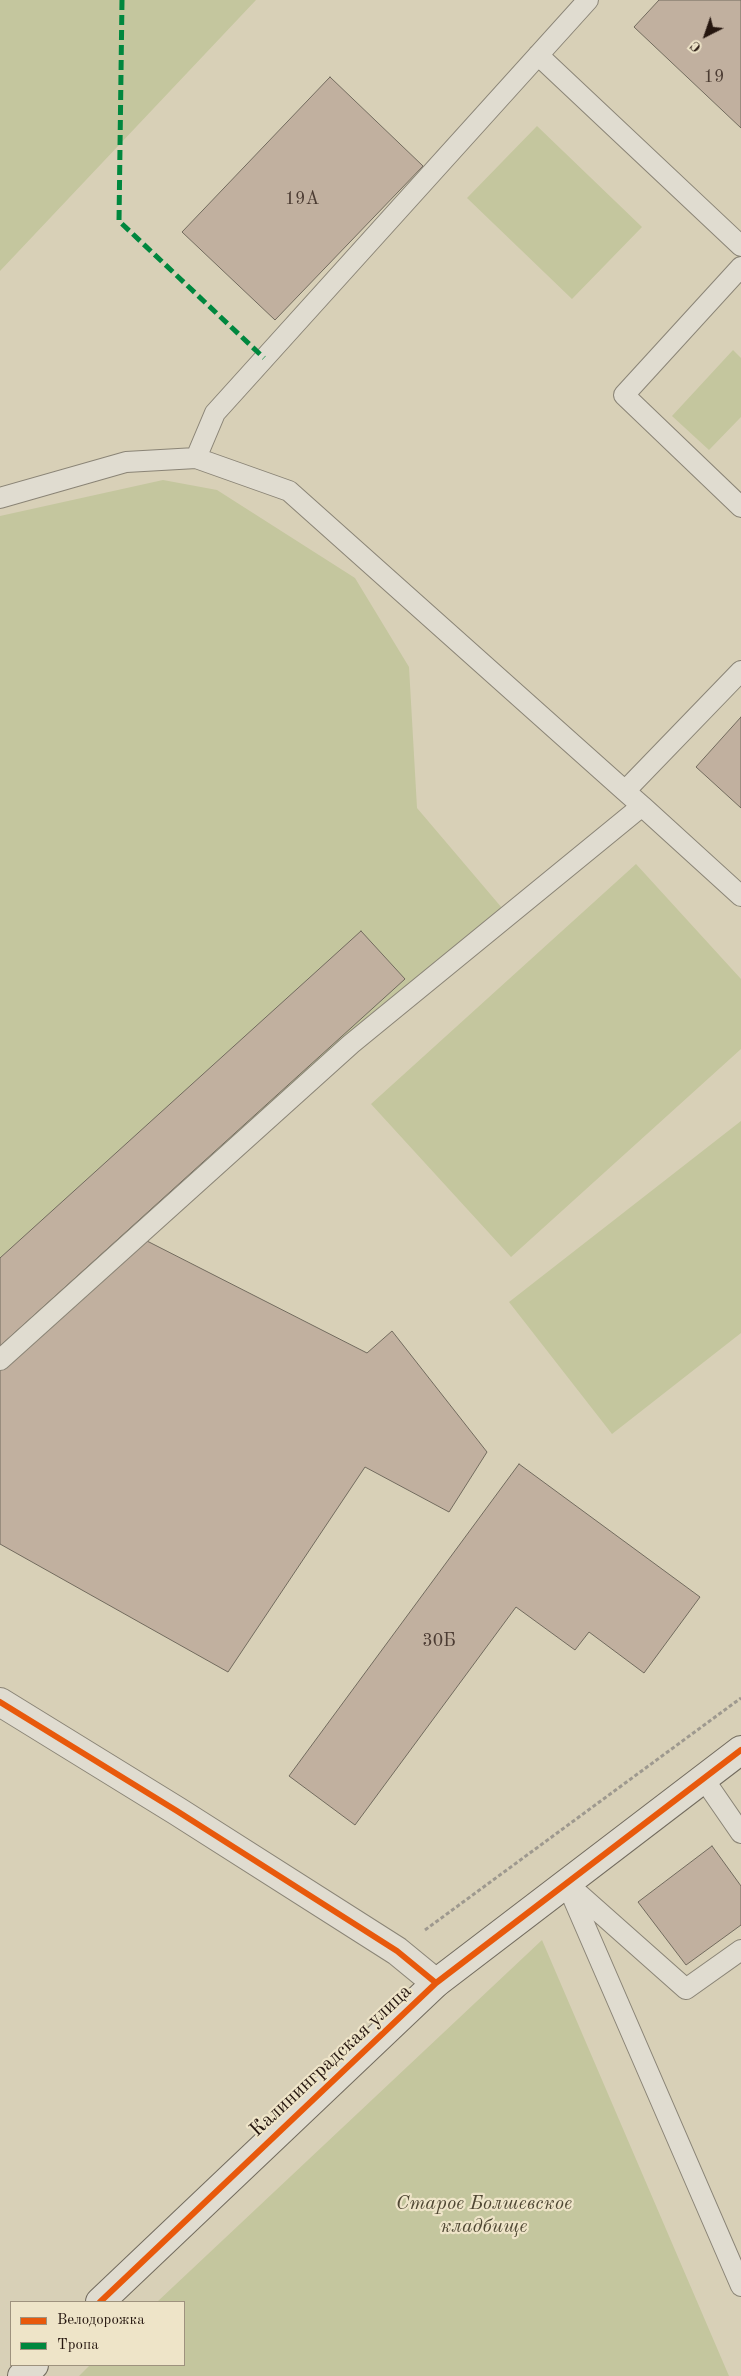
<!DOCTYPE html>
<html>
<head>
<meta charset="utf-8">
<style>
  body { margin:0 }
  #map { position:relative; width:741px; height:2376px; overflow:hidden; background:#d8d0b7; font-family:"Old Standard TT",serif }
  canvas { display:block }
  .legend { position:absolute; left:10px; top:2301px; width:175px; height:65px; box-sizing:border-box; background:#eee4c8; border:1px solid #9e927e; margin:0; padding:6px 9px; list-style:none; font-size:15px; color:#25160f }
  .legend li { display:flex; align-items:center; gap:10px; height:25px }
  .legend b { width:25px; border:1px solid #9e927e }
  .north { position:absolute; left:681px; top:10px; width:50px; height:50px; -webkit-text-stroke:4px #eee4c8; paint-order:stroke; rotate:221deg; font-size:14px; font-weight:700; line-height:20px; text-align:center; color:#25160f }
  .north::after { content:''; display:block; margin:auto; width:18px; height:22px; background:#25160f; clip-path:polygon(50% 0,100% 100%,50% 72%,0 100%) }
</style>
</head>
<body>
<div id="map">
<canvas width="741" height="2376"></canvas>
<ul class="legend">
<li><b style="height:6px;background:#e8590c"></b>Велодорожка</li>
<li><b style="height:6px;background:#00873e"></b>Тропа</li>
</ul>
<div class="north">С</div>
</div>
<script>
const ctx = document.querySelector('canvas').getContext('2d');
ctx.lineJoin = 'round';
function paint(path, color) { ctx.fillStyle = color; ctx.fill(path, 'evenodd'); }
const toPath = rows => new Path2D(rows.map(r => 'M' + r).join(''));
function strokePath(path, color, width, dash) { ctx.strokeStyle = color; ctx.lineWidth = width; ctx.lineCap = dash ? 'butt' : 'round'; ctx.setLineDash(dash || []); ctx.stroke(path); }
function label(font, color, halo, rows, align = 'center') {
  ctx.font = font + ' "Old Standard TT",serif'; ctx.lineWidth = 4.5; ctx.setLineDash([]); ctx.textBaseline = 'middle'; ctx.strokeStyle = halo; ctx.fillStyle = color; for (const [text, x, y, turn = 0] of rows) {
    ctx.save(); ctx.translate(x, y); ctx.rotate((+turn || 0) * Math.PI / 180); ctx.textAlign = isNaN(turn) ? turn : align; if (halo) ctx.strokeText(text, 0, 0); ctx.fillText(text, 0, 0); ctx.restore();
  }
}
paint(toPath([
  [0,0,256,0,0,271],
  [537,126,642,227,572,299,467,198],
  [733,350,741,358,741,417,709,450,672,416],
  [163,480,217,490,355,578,409,667,417,808,502,908,0,1351,0,516],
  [636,864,741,979,741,1049,511,1257,371,1104],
  [741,1121,741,1333,612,1434,509,1302],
  [542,1940,729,2376,79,2376,90,2365,184,2365,184,2302,157,2302]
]), '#c4c69e');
const building = toPath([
  [659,0,741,0,741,128,634,27,659,0],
  [330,77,423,166,275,320,182,232,330,77],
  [741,717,741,808,696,767,741,717],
  [361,931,405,979,0,1346,0,1258,361,931],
  [147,1241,367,1353,392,1331,487,1452,449,1512,365,1467,228,1672,0,1544,0,1369,147,1241],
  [519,1464,700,1597,644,1673,589,1632,575,1650,516,1607,355,1825,289,1776,519,1464],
  [712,1846,741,1886,741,1925,686,1965,638,1902,712,1846]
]);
paint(building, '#c1b09f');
strokePath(building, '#726b5e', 1);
const lane = toPath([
  [588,0,215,413,196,458,289,491,625,791,741,671],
  [538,55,741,246],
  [741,267,624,395,741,507],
  [0,498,126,462,196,458],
  [642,806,741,896],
  [0,1360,351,1044,642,806,625,791],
  [703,1778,741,1833],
  [566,1882,741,2286],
  [571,1887,686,1989,741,1950]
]);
const street = toPath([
  [0,1702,177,1811,397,1951,436,1983]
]);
const secondary = toPath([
  [100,2302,436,1983,741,1750],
  [22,2376,34,2365]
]);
strokePath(lane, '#8a8476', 22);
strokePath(street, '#8a8476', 30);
strokePath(secondary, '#726b5e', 30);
strokePath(toPath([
  [425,1930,741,1698]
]), '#9e998f', 3, [4, 2.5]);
strokePath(lane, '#e0dcd0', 20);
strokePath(street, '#e0dcd0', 28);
strokePath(secondary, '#e0dcd0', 28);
strokePath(toPath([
  [122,0,119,221,264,358]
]), '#00873e', 5, [10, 5]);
strokePath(toPath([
  [0,1702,177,1811,397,1951,436,1983],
  [100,2302,436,1983,741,1750]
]), '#e8590c', 6);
label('18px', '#4c3c33', null, [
  ["19",714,77],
  ["19А",302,199],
  ["30Б",439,1641]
]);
label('20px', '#25160f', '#eee4c8', [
  ["Калининградская улица",331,2061,-43]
]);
label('italic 20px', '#504834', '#eee4c8', [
  ["Старое Болшевское",484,2204],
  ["кладбище",484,2227]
]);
</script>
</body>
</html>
